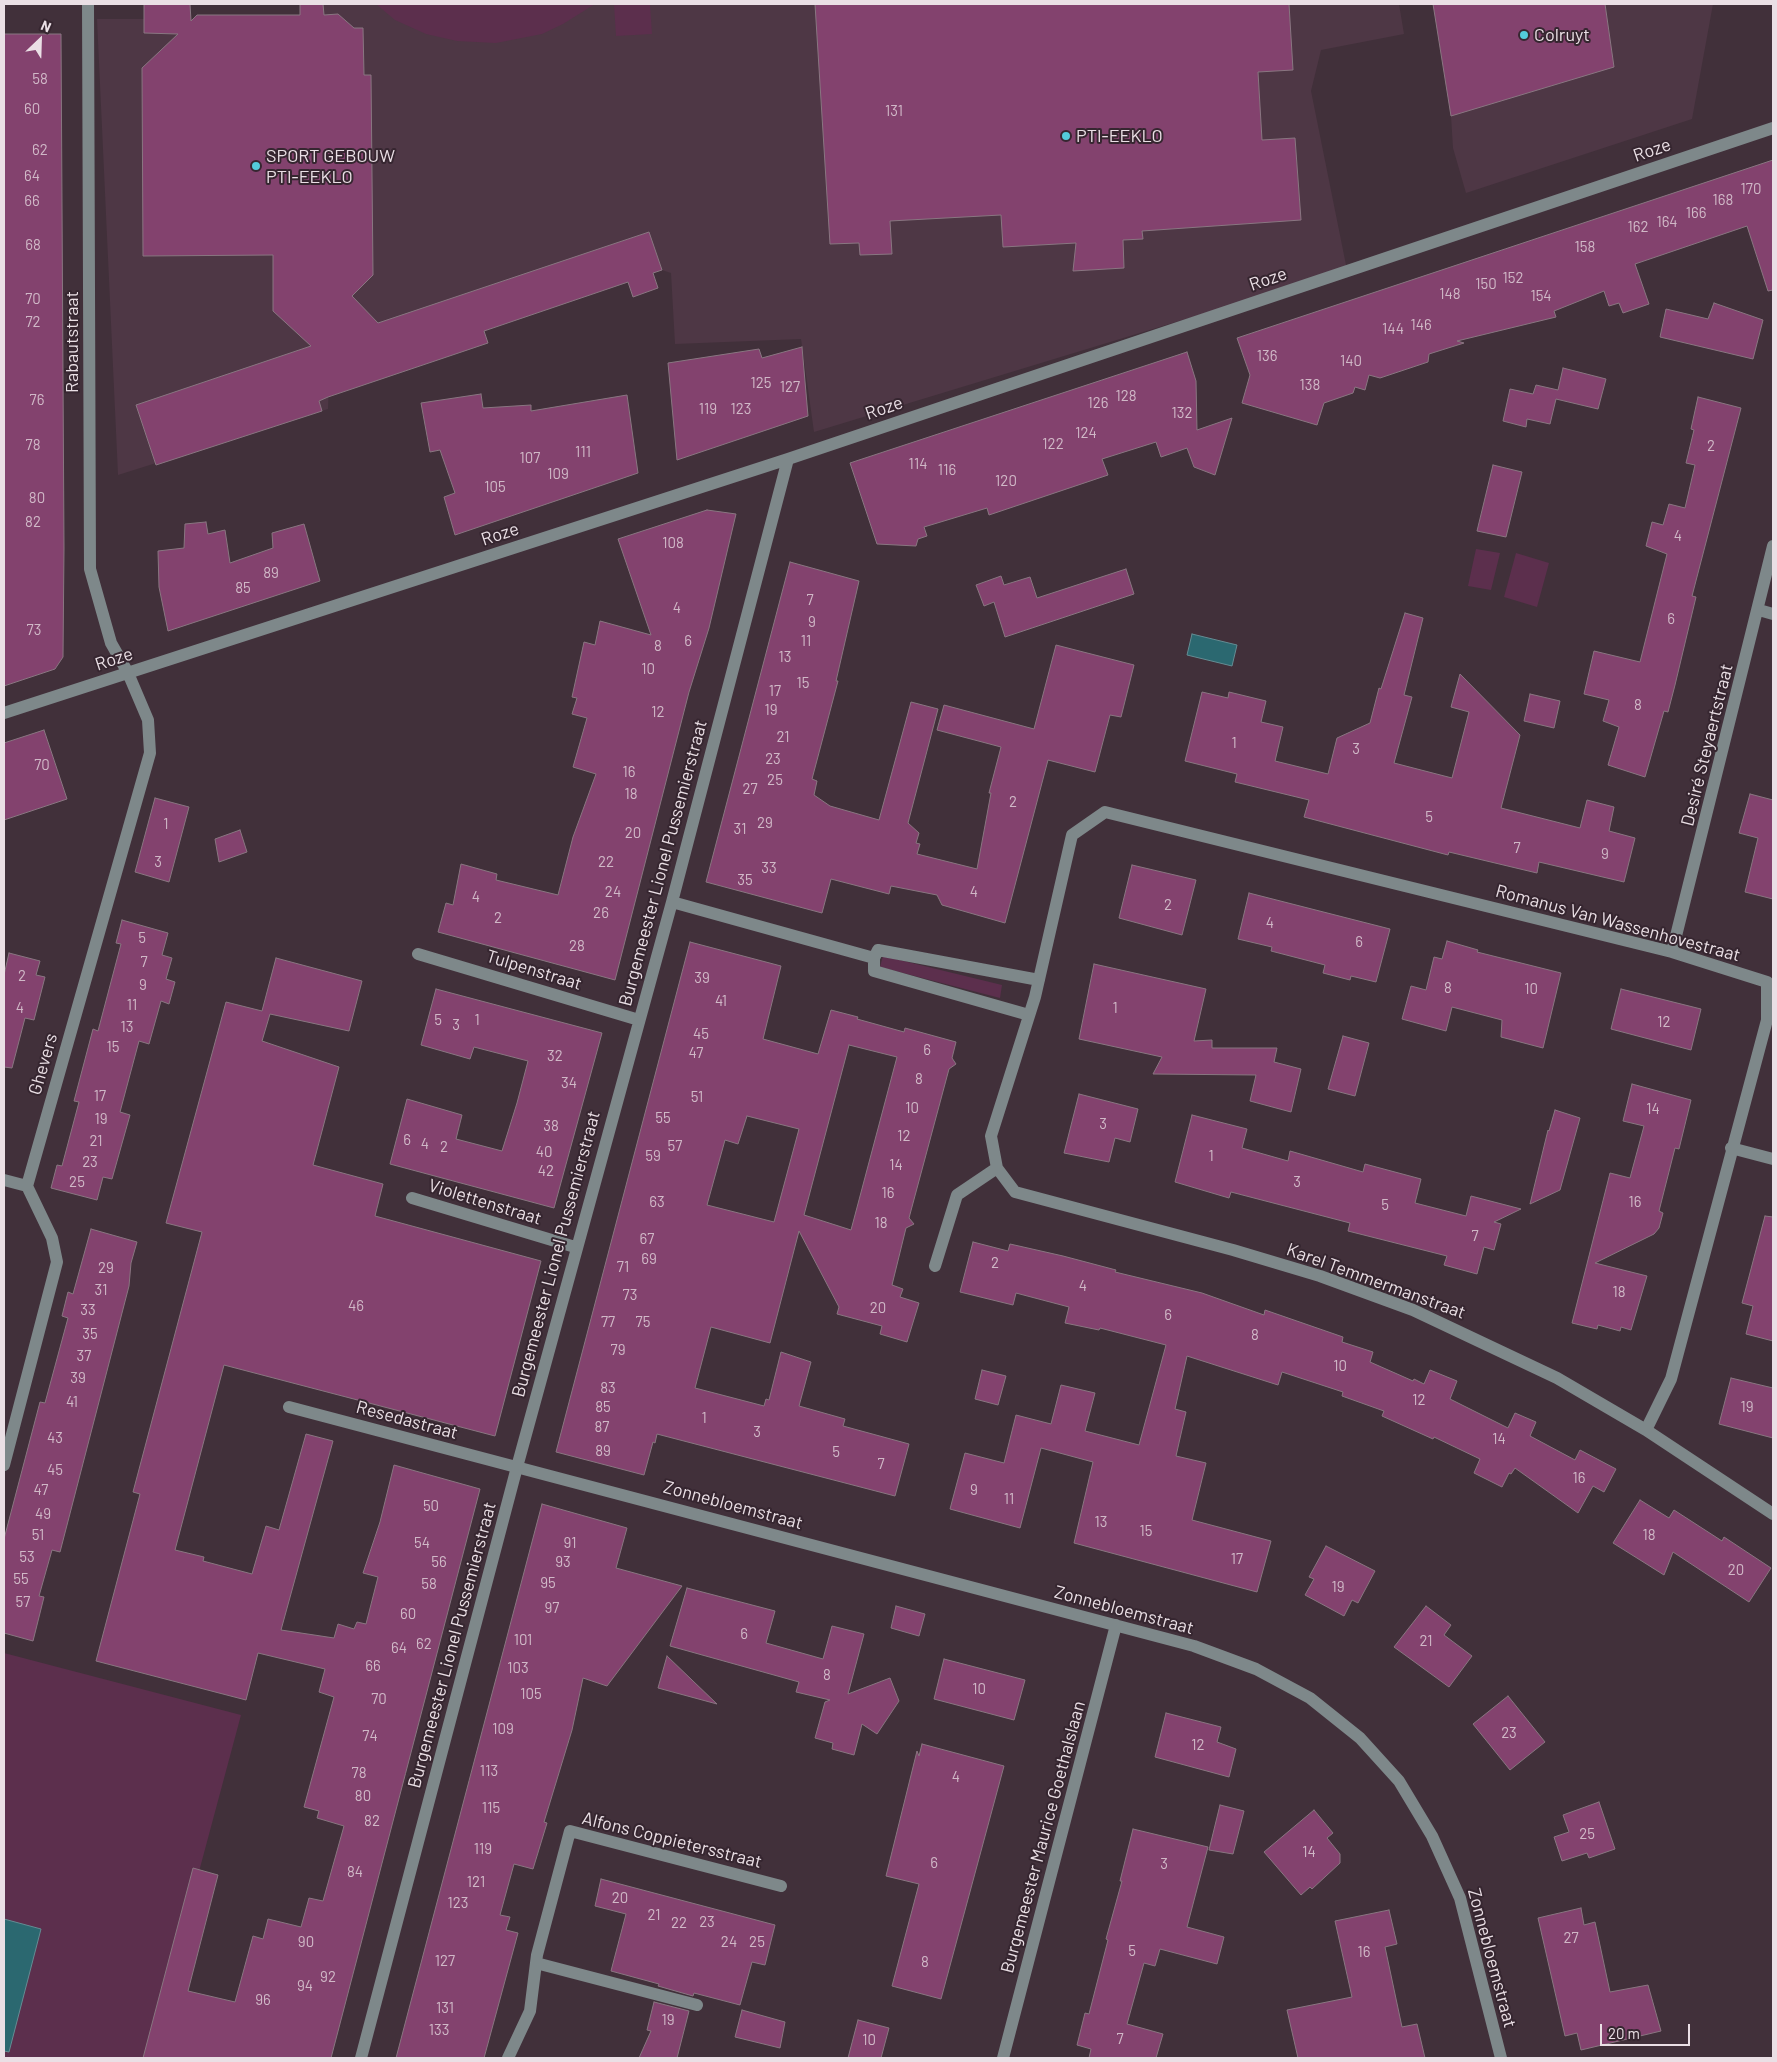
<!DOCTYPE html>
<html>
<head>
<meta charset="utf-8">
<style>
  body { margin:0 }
  #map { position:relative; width:1777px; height:2062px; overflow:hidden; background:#41303a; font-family:Barlow,sans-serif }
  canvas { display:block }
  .frame { position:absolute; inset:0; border:5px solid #eadfe5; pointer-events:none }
  .north { position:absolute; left:15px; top:15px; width:50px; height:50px; -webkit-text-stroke:4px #362630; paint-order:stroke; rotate:24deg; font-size:14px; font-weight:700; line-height:20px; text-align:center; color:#eadfe5 }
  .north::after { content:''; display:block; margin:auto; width:18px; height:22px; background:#eadfe5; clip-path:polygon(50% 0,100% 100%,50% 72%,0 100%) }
  .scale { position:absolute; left:1600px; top:2024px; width:90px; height:22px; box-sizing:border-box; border:2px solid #eadfe5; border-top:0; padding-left:6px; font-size:15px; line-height:18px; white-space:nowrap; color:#eadfe5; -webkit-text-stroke:4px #362630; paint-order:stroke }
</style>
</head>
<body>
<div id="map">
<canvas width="1777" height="2062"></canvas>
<div class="frame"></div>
<div class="north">N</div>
<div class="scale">20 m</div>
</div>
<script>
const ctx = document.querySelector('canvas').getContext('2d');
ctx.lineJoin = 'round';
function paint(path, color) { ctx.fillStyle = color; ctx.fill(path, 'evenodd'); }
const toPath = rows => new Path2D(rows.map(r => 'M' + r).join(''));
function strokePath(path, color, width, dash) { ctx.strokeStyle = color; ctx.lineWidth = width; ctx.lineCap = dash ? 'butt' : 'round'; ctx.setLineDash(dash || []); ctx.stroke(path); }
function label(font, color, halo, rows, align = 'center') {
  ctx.font = font + ' Barlow,sans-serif'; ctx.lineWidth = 4; ctx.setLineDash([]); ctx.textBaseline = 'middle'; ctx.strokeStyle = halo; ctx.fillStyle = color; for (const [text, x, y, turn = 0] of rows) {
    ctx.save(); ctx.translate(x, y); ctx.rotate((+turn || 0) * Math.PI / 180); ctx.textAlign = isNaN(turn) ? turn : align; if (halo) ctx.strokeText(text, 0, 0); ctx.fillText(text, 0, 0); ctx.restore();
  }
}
paint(toPath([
  [323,4,1399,4,1404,34,1321,50,1311,91,1347,270,814,432,801,339,675,344,671,273,662,270,329,383,328,409,118,475,97,19,323,19],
  [1433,4,1713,4,1692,119,1466,193,1453,148,1451,116]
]), '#4e3745');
paint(toPath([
  [376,4,595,4,563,24,542,34,496,43,457,41,426,34,395,20],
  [614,4,650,4,652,34,616,36],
  [1476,549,1500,553,1491,590,1468,586],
  [1516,553,1549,563,1537,607,1504,597],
  [883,956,1002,985,1000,998,880,967],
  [4,1653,241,1715,149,2058,4,2058]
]), '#5c2f4d');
const water = toPath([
  [1192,634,1237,645,1232,666,1187,655,1192,634],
  [4,1919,41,1929,9,2052,4,2051,4,1919]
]);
paint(water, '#2b6870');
strokePath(water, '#648c93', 1);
const building = toPath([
  [144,4,190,4,191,21,197,15,300,15,300,4,323,4,324,15,338,14,354,28,363,28,364,75,371,75,373,275,352,296,378,323,649,232,662,270,653,273,658,288,633,297,628,282,484,331,488,343,328,397,319,401,322,411,156,465,136,405,311,346,273,311,273,255,143,256,142,68,178,34,144,33,144,4],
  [815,4,1289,4,1293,70,1258,72,1262,140,1295,138,1301,220,1142,231,1143,239,1123,240,1124,268,1073,271,1076,243,1003,247,1001,215,890,221,892,254,860,255,859,243,830,244,815,4],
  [1433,4,1605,4,1614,67,1451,116,1433,4],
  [4,34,61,34,64,548,63,657,55,669,4,686,4,34],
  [1773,160,1773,290,1768,291,1747,226,1635,264,1649,304,1623,313,1619,303,1609,306,1604,291,1554,311,1556,317,1457,341,1464,343,1429,354,1428,362,1380,378,1369,375,1365,390,1355,387,1353,393,1324,403,1317,425,1242,403,1250,375,1237,338,1773,160],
  [1714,303,1763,320,1753,359,1660,337,1666,309,1708,319,1714,303],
  [802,347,808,416,677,460,668,363,759,349,762,358,802,347],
  [1187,352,1196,381,1197,430,1232,418,1215,475,1194,467,1187,448,1161,457,1156,442,1102,459,1108,475,989,515,987,508,924,527,927,536,918,539,916,546,877,544,850,463,1187,352],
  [1563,368,1606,379,1598,409,1556,399,1550,424,1527,419,1526,427,1503,421,1510,389,1533,394,1536,385,1558,390,1563,368],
  [481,394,483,408,531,405,531,411,627,395,638,473,455,535,444,497,455,493,440,450,430,452,421,403,481,394],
  [1698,397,1741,408,1692,596,1696,597,1675,685,1668,712,1664,711,1645,777,1608,765,1619,727,1603,721,1609,700,1584,694,1594,651,1640,662,1667,554,1646,546,1652,522,1663,525,1669,504,1685,508,1695,465,1686,463,1694,430,1691,429,1698,397],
  [1493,465,1522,472,1506,537,1477,531,1493,465],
  [707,510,736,514,709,628,689,692,615,980,438,932,446,903,453,905,461,864,497,874,496,880,558,895,573,837,596,774,573,767,587,718,572,714,577,698,572,697,584,642,595,645,600,621,651,635,618,539,707,510],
  [206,522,208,534,225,530,230,563,273,548,272,533,304,524,320,581,168,631,159,587,158,551,184,548,185,524,206,522],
  [790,562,859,581,836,681,838,681,812,779,817,781,814,795,830,806,879,820,911,702,938,709,908,823,919,833,916,843,920,844,917,854,977,869,991,793,989,793,1001,747,937,730,944,705,1034,729,1056,645,1134,665,1121,717,1110,715,1095,772,1048,760,1005,923,942,905,937,895,891,886,889,894,831,879,822,913,706,882,790,562],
  [1126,569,1134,594,1005,637,994,602,984,606,976,585,1001,576,1004,585,1030,577,1037,598,1126,569],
  [1405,613,1423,618,1404,695,1412,697,1394,763,1452,778,1469,712,1451,707,1460,674,1520,735,1501,808,1580,828,1587,800,1614,807,1609,831,1635,838,1624,882,1539,862,1537,873,1449,852,1448,855,1304,817,1309,800,1235,782,1237,774,1185,761,1202,692,1228,698,1229,692,1266,701,1261,722,1283,727,1275,761,1328,774,1337,738,1370,723,1379,688,1381,689,1405,613],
  [1530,694,1560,701,1554,728,1524,721,1530,694],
  [44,730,67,799,4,820,4,743,44,730],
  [1750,794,1773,800,1773,899,1745,892,1758,838,1739,833,1750,794],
  [155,798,189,807,169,882,135,872,155,798],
  [240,830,247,852,219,862,215,839,240,830],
  [1132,865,1196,880,1182,935,1119,918,1132,865],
  [1249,893,1390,929,1376,982,1351,976,1350,980,1323,973,1325,965,1271,951,1272,947,1238,939,1249,893],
  [122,920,168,933,162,955,172,958,166,979,175,982,169,1004,161,1001,149,1044,139,1041,120,1112,130,1115,112,1179,103,1177,97,1200,51,1188,57,1165,62,1166,79,1102,74,1101,93,1029,98,1031,121,944,116,943,122,920],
  [1447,941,1478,950,1477,952,1561,973,1543,1048,1501,1037,1502,1020,1452,1007,1446,1031,1402,1019,1411,986,1426,990,1434,957,1442,959,1447,941],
  [690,942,781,966,763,1039,818,1054,831,1010,858,1017,857,1019,904,1032,905,1028,956,1042,952,1058,956,1064,949,1069,909,1218,914,1224,906,1228,892,1285,903,1289,900,1297,919,1303,907,1342,880,1334,882,1326,837,1314,839,1307,799,1231,770,1343,711,1327,695,1388,764,1406,766,1399,769,1400,781,1352,811,1362,799,1406,845,1419,843,1426,909,1444,895,1496,657,1434,655,1443,653,1442,644,1475,556,1452,690,942],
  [849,1045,897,1057,851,1230,804,1215,849,1045],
  [747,1116,799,1129,774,1222,707,1205,725,1140,738,1144,747,1116],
  [9,953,40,961,36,975,45,977,34,1020,25,1018,12,1068,4,1067,4,975,9,953],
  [276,958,362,981,349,1031,270,1014,262,1041,339,1067,313,1165,383,1184,375,1216,541,1261,495,1436,224,1365,175,1550,204,1557,203,1561,252,1574,266,1526,279,1530,306,1434,333,1441,281,1630,334,1638,338,1624,354,1629,357,1622,366,1624,378,1577,363,1573,380,1522,394,1465,480,1489,331,2058,143,2058,193,1868,218,1875,188,1991,235,2002,253,1936,263,1939,268,1919,301,1927,309,1898,323,1901,344,1826,317,1818,319,1811,304,1807,334,1697,319,1692,325,1669,258,1653,246,1700,96,1661,140,1494,133,1492,202,1232,166,1223,226,1002,262,1011,276,958],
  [1094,964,1206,989,1194,1041,1212,1040,1212,1048,1277,1048,1274,1062,1301,1069,1291,1112,1250,1101,1256,1075,1153,1074,1162,1057,1079,1039,1094,964],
  [436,989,602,1033,554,1208,390,1164,407,1099,462,1115,456,1139,502,1151,517,1103,528,1061,474,1047,470,1059,421,1045,436,989],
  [1621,989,1701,1009,1691,1050,1611,1029,1621,989],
  [1343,1036,1369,1043,1355,1096,1328,1089,1343,1036],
  [1632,1084,1691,1100,1679,1149,1675,1148,1659,1211,1663,1213,1659,1228,1654,1234,1595,1263,1647,1276,1631,1330,1621,1327,1620,1331,1598,1325,1597,1329,1572,1323,1610,1173,1630,1178,1644,1126,1623,1121,1632,1084],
  [1079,1094,1138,1109,1130,1142,1115,1138,1109,1162,1064,1153,1079,1094],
  [1555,1110,1580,1118,1560,1190,1530,1204,1548,1130,1549,1131,1555,1110],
  [1192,1115,1247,1129,1242,1148,1288,1161,1290,1151,1363,1172,1365,1164,1421,1179,1415,1203,1466,1216,1471,1196,1521,1209,1494,1222,1501,1224,1494,1250,1484,1247,1477,1274,1444,1265,1447,1256,1348,1231,1350,1223,1231,1192,1229,1198,1175,1182,1192,1115],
  [1765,1216,1773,1217,1773,1341,1746,1334,1753,1306,1742,1303,1765,1216],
  [91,1229,137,1242,131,1263,129,1286,60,1552,52,1550,39,1596,44,1597,33,1641,4,1633,4,1539,40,1402,45,1403,68,1318,62,1316,68,1292,73,1294,91,1229],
  [973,1242,1008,1251,1010,1244,1063,1256,1116,1270,1115,1272,1202,1293,1264,1315,1265,1310,1343,1337,1342,1342,1373,1352,1370,1362,1413,1381,1414,1379,1424,1384,1430,1370,1457,1381,1450,1399,1508,1428,1515,1413,1536,1422,1530,1436,1575,1460,1580,1450,1616,1469,1604,1492,1593,1486,1578,1513,1515,1468,1511,1474,1509,1473,1502,1487,1474,1473,1480,1459,1434,1437,1433,1439,1382,1416,1384,1411,1342,1396,1343,1392,1282,1372,1278,1385,1187,1356,1175,1409,1186,1412,1176,1456,1206,1463,1192,1520,1271,1541,1257,1592,1074,1543,1093,1462,1041,1448,1020,1528,950,1509,965,1453,1004,1463,1016,1415,1051,1424,1061,1385,1095,1393,1085,1431,1139,1445,1166,1345,1100,1328,1099,1330,1065,1323,1069,1307,1016,1293,1013,1305,960,1292,973,1242],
  [982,1370,1006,1376,998,1405,975,1399,982,1370],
  [1731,1378,1773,1388,1773,1438,1719,1424,1731,1378],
  [1640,1500,1669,1518,1674,1510,1722,1541,1724,1537,1771,1568,1749,1602,1673,1552,1664,1575,1613,1543,1640,1500],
  [542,1504,627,1528,616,1568,682,1586,607,1686,583,1678,572,1730,544,1822,547,1823,533,1869,514,1864,500,1915,510,1917,506,1930,518,1933,484,2058,396,2058,542,1504],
  [1326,1546,1375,1571,1358,1603,1352,1600,1344,1616,1305,1595,1314,1579,1309,1577,1326,1546],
  [687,1588,775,1611,766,1643,823,1659,832,1626,864,1634,848,1694,890,1678,899,1701,877,1734,862,1724,854,1755,832,1749,833,1743,815,1738,825,1702,830,1700,796,1692,799,1682,670,1646,687,1588],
  [896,1606,925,1614,919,1636,891,1628,896,1606],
  [1426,1606,1451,1625,1444,1635,1472,1656,1449,1687,1394,1647,1426,1606],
  [667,1656,717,1704,658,1688,667,1656],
  [944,1659,1025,1680,1014,1720,934,1699,944,1659],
  [1508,1696,1545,1742,1510,1770,1473,1724,1508,1696],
  [1166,1713,1221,1727,1217,1742,1236,1749,1229,1777,1155,1757,1166,1713],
  [922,1744,1004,1766,941,1999,892,1986,919,1884,886,1876,917,1751,919,1756,922,1744],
  [1599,1802,1615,1849,1589,1858,1587,1853,1562,1861,1554,1837,1569,1832,1563,1815,1599,1802],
  [1220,1805,1244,1811,1233,1854,1209,1850,1220,1805],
  [1314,1810,1333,1833,1327,1838,1340,1854,1340,1863,1312,1889,1310,1887,1301,1895,1264,1852,1314,1810],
  [1133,1829,1208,1847,1187,1927,1224,1937,1217,1964,1160,1949,1155,1966,1144,1963,1127,2024,1163,2034,1156,2058,1089,2058,1091,2049,1077,2045,1085,2013,1089,2014,1108,1940,1106,1939,1122,1881,1120,1881,1133,1829],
  [601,1879,775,1925,765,1965,752,1962,740,2005,694,1993,693,1996,658,1986,659,1984,611,1971,626,1914,595,1906,601,1879],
  [1581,1908,1584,1925,1595,1922,1610,1992,1648,1985,1661,2031,1581,2050,1577,2033,1565,2036,1538,1918,1581,1908],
  [1389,1910,1397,1944,1385,1947,1402,2027,1417,2024,1425,2058,1298,2058,1287,2010,1352,1997,1335,1921,1389,1910],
  [654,2002,689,2011,677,2058,639,2058,651,2031,647,2030,654,2002],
  [742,2010,785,2022,780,2048,735,2037,742,2010],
  [858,2020,889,2028,881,2058,848,2058,858,2020]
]);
paint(building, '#83426e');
strokePath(building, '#897681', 1);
strokePath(toPath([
  [1759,610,1773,614],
  [4,713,788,459,1773,128],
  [672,902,874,958],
  [1672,952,1773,546],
  [418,954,639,1020],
  [1029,1015,874,971,874,958,878,950,1039,980],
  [1731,1148,1773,1159],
  [4,1180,27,1186],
  [412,1198,575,1247],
  [935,1266,957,1195,997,1168],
  [289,1407,1194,1646,1256,1669,1310,1698,1360,1738,1399,1781,1432,1836,1460,1898,1501,2058],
  [1646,1430,1671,1379,1767,1020,1767,982,1672,952,1105,812,1072,835,1035,997,991,1136,997,1168,1015,1192,1233,1250,1320,1276,1413,1310,1557,1378,1646,1430,1773,1514],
  [4,1465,57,1262,52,1238,27,1186,150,753,148,720,128,673,111,643,90,569,88,4],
  [536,1963,697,2005],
  [361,2058,517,1467,672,902,788,459],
  [508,2058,530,2011,537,1955,570,1831,781,1886],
  [1003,2058,1116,1625]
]), '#7e888a', 12);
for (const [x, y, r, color] of [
  [1524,35,5,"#53cbdb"],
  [1066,136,5,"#53cbdb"],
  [256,166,5,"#53cbdb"]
]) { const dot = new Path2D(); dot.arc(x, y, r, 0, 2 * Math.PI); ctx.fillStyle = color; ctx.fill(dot); strokePath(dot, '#362630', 2); }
label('15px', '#d0b8c7', null, [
  ["58",40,79],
  ["60",32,109],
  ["131",894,111],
  ["62",40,150],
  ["64",32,176],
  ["170",1751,189],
  ["168",1723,200],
  ["66",32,201],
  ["166",1696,213],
  ["164",1667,222],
  ["162",1638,227],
  ["68",33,245],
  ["158",1585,247],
  ["152",1513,278],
  ["150",1486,284],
  ["148",1450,294],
  ["154",1541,296],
  ["70",33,299],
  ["72",33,322],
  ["146",1421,325],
  ["144",1393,329],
  ["136",1267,356],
  ["140",1351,361],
  ["125",761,383],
  ["138",1310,385],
  ["127",790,387],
  ["128",1126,396],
  ["76",37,400],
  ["126",1098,403],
  ["119",708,409],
  ["123",741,409],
  ["132",1182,413],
  ["124",1086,433],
  ["122",1053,444],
  ["78",33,445],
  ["2",1711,446],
  ["111",583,452],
  ["107",530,458],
  ["114",918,464],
  ["116",947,470],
  ["109",558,474],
  ["120",1006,481],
  ["105",495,487],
  ["80",37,498],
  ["82",33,522],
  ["4",1678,536],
  ["108",673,543],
  ["89",271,573],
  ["85",243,588],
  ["7",810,600],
  ["4",677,608],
  ["6",1671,619],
  ["9",812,622],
  ["73",34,630],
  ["6",688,641],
  ["11",806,641],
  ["8",658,646],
  ["13",785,657],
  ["10",648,669],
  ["15",803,683],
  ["17",775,691],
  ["8",1638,705],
  ["19",771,710],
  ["12",658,712],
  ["21",783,737],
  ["1",1234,743],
  ["3",1356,749],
  ["23",773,759],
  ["70",42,765],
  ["16",629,772],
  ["25",775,780],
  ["27",750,789],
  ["18",631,794],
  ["2",1013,802],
  ["5",1429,817],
  ["29",765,823],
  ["1",166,824],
  ["31",740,829],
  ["20",633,833],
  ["7",1517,848],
  ["9",1605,854],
  ["3",158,862],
  ["22",606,862],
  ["33",769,868],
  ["35",745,880],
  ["24",613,892],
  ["4",974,892],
  ["4",476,897],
  ["2",1168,905],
  ["26",601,913],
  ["2",498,918],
  ["4",1270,923],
  ["5",142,938],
  ["6",1359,942],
  ["28",577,946],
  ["7",144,962],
  ["2",22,976],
  ["39",702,978],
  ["9",143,985],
  ["8",1448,988],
  ["10",1531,989],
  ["41",721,1001],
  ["11",132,1005],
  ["4",20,1008],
  ["1",1115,1008],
  ["5",438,1020],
  ["1",477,1020],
  ["12",1664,1022],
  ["3",456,1025],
  ["13",127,1027],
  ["45",701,1034],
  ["15",113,1047],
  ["6",927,1050],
  ["47",696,1053],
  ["32",555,1056],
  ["8",919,1079],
  ["34",569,1083],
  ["17",100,1096],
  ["51",697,1097],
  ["10",912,1108],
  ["14",1653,1109],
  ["55",663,1118],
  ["19",101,1119],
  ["3",1103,1124],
  ["38",551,1126],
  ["12",904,1136],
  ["6",407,1140],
  ["21",96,1141],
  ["4",425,1144],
  ["57",675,1146],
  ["2",444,1147],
  ["40",544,1152],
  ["59",653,1156],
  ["1",1211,1156],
  ["23",90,1162],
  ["14",896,1165],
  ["42",546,1171],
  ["25",77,1182],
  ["3",1297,1182],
  ["16",888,1193],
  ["63",657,1202],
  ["16",1635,1202],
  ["5",1385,1205],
  ["18",881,1223],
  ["7",1475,1236],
  ["67",647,1239],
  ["69",649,1259],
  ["2",995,1263],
  ["71",623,1267],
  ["29",106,1268],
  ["4",1083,1286],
  ["31",101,1290],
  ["18",1619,1292],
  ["73",630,1295],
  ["46",356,1306],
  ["20",878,1308],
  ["33",88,1310],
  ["6",1168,1315],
  ["77",608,1322],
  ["75",643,1322],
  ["35",90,1334],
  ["8",1255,1335],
  ["79",618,1350],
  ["37",84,1356],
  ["10",1340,1366],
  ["39",78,1378],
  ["83",608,1388],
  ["12",1419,1400],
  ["41",72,1402],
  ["85",603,1407],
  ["19",1747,1407],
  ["1",704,1418],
  ["87",602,1427],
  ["3",757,1432],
  ["43",55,1438],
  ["14",1499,1439],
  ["89",603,1451],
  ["5",836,1452],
  ["7",881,1464],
  ["45",55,1470],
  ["16",1579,1478],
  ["47",41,1490],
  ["9",974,1490],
  ["11",1009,1499],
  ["50",431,1506],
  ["49",43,1514],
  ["13",1101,1522],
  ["15",1146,1531],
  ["51",38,1535],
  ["18",1649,1535],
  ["54",422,1543],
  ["91",570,1543],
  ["53",27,1557],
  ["17",1237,1559],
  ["56",439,1562],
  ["93",563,1562],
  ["20",1736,1570],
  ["55",21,1579],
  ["95",548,1583],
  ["58",429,1584],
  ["19",1338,1587],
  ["57",23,1602],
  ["97",552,1608],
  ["60",408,1614],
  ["6",744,1634],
  ["101",523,1640],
  ["21",1426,1641],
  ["62",424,1644],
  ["64",399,1648],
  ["66",373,1666],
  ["103",518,1668],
  ["8",827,1675],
  ["10",979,1689],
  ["105",531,1694],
  ["70",379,1699],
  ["109",503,1729],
  ["23",1509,1733],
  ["74",370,1736],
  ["12",1198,1745],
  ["113",489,1771],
  ["78",359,1773],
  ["4",956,1777],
  ["80",363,1796],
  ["115",491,1808],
  ["82",372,1821],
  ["25",1587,1834],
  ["119",483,1849],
  ["14",1309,1852],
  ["6",934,1863],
  ["3",1164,1864],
  ["84",355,1872],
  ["121",476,1882],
  ["20",620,1898],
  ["123",458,1903],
  ["21",654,1915],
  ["23",707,1922],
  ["22",679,1923],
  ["27",1571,1938],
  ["90",306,1942],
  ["24",729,1942],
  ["25",757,1942],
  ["5",1132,1951],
  ["16",1364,1952],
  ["127",445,1961],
  ["8",925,1962],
  ["92",328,1977],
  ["94",305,1986],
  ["96",263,2000],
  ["131",445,2008],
  ["19",668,2020],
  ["133",439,2030],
  ["7",1120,2039],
  ["10",869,2040]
]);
label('18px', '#eadfe5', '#362630', [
  ["Colruyt",1534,35],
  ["PTI-EEKLO",1076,136],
  ["SPORT GEBOUW",266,156],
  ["PTI-EEKLO",266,177]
], 'left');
label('18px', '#eadfe5', '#362630', [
  ["Roze",1652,150,-19],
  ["Roze",1268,279,-19],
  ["Rabautstraat",72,342,-90],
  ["Roze",884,408,-19],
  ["Roze",500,534,-18],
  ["Roze",114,659,-18],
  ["Desiré Steyaertstraat",1707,745,-76],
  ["Burgemeester Lionel Pussemierstraat",663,863,-75],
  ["Romanus Van Wassenhovestraat",1618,923,15],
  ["Tulpenstraat",534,970,17],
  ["Ghevers",43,1064,-74],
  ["Violettenstraat",485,1202,17],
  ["Burgemeester Lionel Pussemierstraat",556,1254,-75],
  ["Karel Temmermanstraat",1376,1281,20],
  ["Resedastraat",407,1420,15],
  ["Zonnebloemstraat",733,1505,15],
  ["Zonnebloemstraat",1124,1610,15],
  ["Burgemeester Lionel Pussemierstraat",452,1645,-75],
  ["Burgemeester Maurice Goethalslaan",1043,1837,-75],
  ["Alfons Coppietersstraat",672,1840,14],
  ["Zonnebloemstraat",1492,1958,75]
]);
</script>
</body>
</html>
